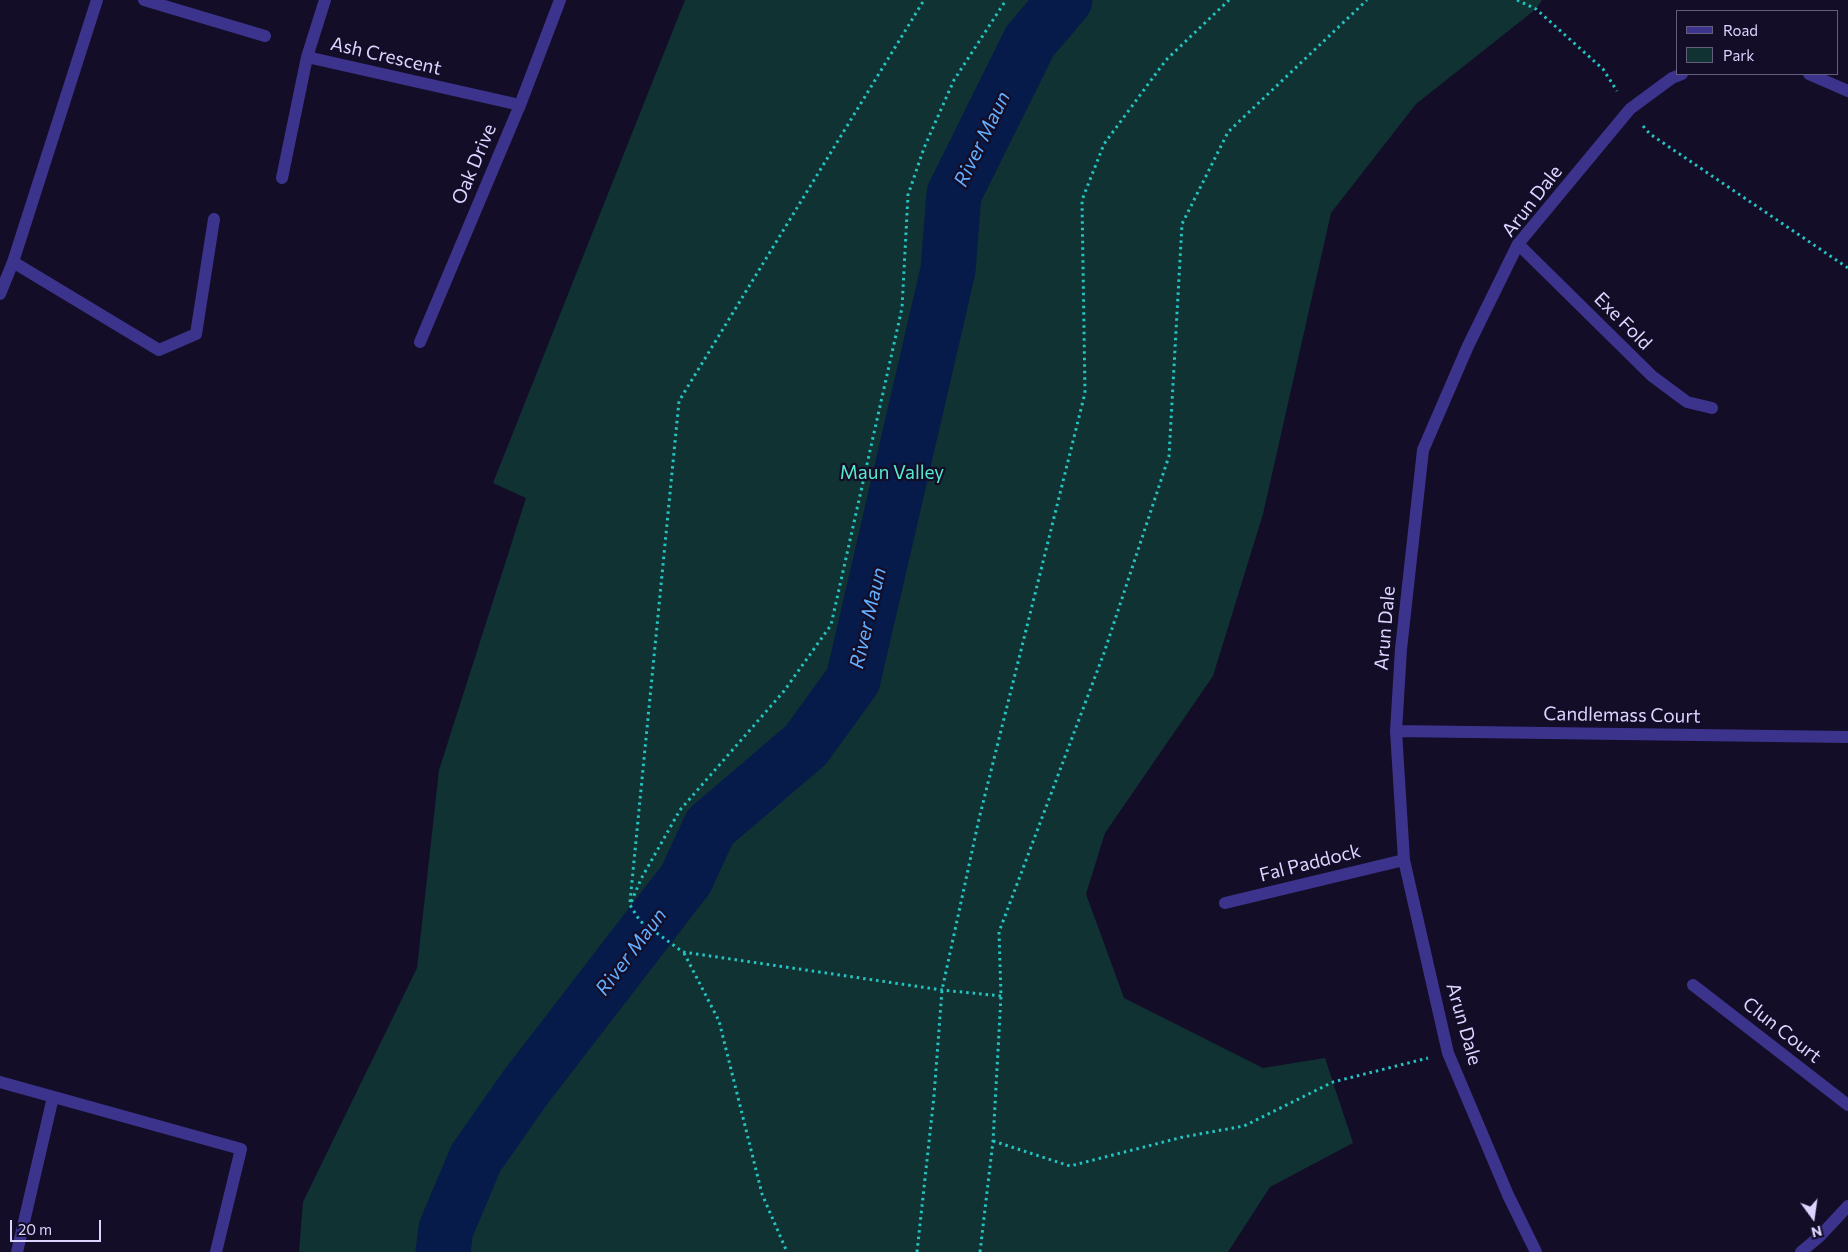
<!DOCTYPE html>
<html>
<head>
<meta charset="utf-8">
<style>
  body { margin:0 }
  #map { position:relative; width:1848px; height:1252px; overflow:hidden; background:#130d28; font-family:Commissioner,sans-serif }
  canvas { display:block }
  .legend { position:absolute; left:1676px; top:10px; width:162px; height:65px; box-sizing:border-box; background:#130d28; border:1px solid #635d7e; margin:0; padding:6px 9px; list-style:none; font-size:15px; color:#dcd5ff }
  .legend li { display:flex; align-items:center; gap:10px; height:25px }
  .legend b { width:25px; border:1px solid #635d7e }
  .north { position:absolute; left:1788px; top:1192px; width:50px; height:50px; -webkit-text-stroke:4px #130d28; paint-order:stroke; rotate:166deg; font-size:14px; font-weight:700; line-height:20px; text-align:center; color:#dcd5ff }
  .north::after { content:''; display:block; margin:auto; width:18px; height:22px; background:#dcd5ff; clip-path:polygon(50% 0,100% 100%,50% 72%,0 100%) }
  .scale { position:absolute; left:10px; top:1220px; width:91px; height:22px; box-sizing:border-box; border:2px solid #dcd5ff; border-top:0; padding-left:6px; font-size:15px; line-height:18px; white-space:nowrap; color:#dcd5ff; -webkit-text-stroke:4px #130d28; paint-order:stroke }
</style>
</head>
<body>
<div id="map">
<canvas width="1848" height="1252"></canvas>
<ul class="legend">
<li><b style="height:6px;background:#3c348c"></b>Road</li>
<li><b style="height:14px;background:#103233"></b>Park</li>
</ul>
<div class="north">N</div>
<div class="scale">20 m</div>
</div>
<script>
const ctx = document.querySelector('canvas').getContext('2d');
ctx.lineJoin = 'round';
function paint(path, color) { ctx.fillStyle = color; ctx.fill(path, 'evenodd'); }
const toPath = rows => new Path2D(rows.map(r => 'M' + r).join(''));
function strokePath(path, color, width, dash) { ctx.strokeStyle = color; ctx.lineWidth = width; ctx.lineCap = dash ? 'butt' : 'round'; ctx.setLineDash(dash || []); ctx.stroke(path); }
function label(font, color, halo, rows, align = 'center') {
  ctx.font = font + ' Commissioner,sans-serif'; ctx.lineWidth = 4.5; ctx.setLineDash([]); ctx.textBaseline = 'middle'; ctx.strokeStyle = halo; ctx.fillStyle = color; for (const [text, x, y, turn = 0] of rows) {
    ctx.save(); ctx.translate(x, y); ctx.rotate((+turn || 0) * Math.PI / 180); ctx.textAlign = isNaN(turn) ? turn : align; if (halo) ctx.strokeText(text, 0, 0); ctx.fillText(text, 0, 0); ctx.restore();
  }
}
paint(toPath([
  [685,0,1542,0,1536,9,1416,104,1331,213,1263,514,1213,676,1105,833,1086,894,1124,998,1263,1068,1325,1058,1353,1143,1270,1187,1228,1252,299,1252,303,1202,417,968,439,770,526,498,493,483]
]), '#103233');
strokePath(toPath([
  [443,1252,446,1229,476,1158,525,1088,686,879,710,827,806,745,853,680,948,270,954,194,1030,41,1065,0]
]), '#061b49', 55);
strokePath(toPath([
  [1517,0,1536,9,1603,69,1617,91],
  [1643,126,1650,134,1848,268],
  [630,902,679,401,924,0],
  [684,953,719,1021,762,1194,787,1252],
  [1001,996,942,990,683,952,640,921,630,905,641,879,680,810,784,691,831,625,902,308,908,195,924,148,954,80,1006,0],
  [993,1141,1070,1166,1183,1137,1244,1126,1333,1082,1428,1058],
  [917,1252,934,1096,942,990,979,819,1085,393,1082,200,1104,144,1166,60,1229,0],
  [980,1252,993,1141,1001,996,999,932,1104,653,1169,456,1182,224,1228,132,1367,0]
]), '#24c4c2', 3, [2.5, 4]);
strokePath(toPath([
  [144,0,265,36],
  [307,57,325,0],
  [282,178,307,57,520,105],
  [13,262,159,350,196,334,214,219],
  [0,294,13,262,97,0],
  [420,342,520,105,560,0],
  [0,1082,241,1149,216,1252],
  [17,1252,53,1097]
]), '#3c348c', 12);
strokePath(toPath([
  [1809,74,1848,91],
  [1518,244,1652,376,1687,402,1712,408],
  [1396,731,1848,737],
  [1225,903,1404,860],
  [1693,985,1848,1105],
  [1536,1252,1508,1195,1448,1053,1404,860,1396,731,1401,649,1423,450,1468,346,1518,244,1630,109,1672,78,1682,74],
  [1801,1252,1820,1236,1848,1206]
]), '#3c348c', 12);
label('19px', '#dcd5ff', '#130d28', [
  ["Ash Crescent",386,56,13],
  ["Oak Drive",474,164,-67],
  ["Arun Dale",1532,201,-52],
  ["Exe Fold",1623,321,45],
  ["Arun Dale",1385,628,-85],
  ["Candlemass Court",1622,715,1],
  ["Fal Paddock",1310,863,-14],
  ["Arun Dale",1464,1024,74],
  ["Clun Court",1782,1030,38]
]);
label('19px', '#56eacd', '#130d28', [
  ["Maun Valley",892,473]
]);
label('italic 20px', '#63afff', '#130d28', [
  ["River Maun",982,139,-64],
  ["River Maun",868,618,-77],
  ["River Maun",631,952,-53]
]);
</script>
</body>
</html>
